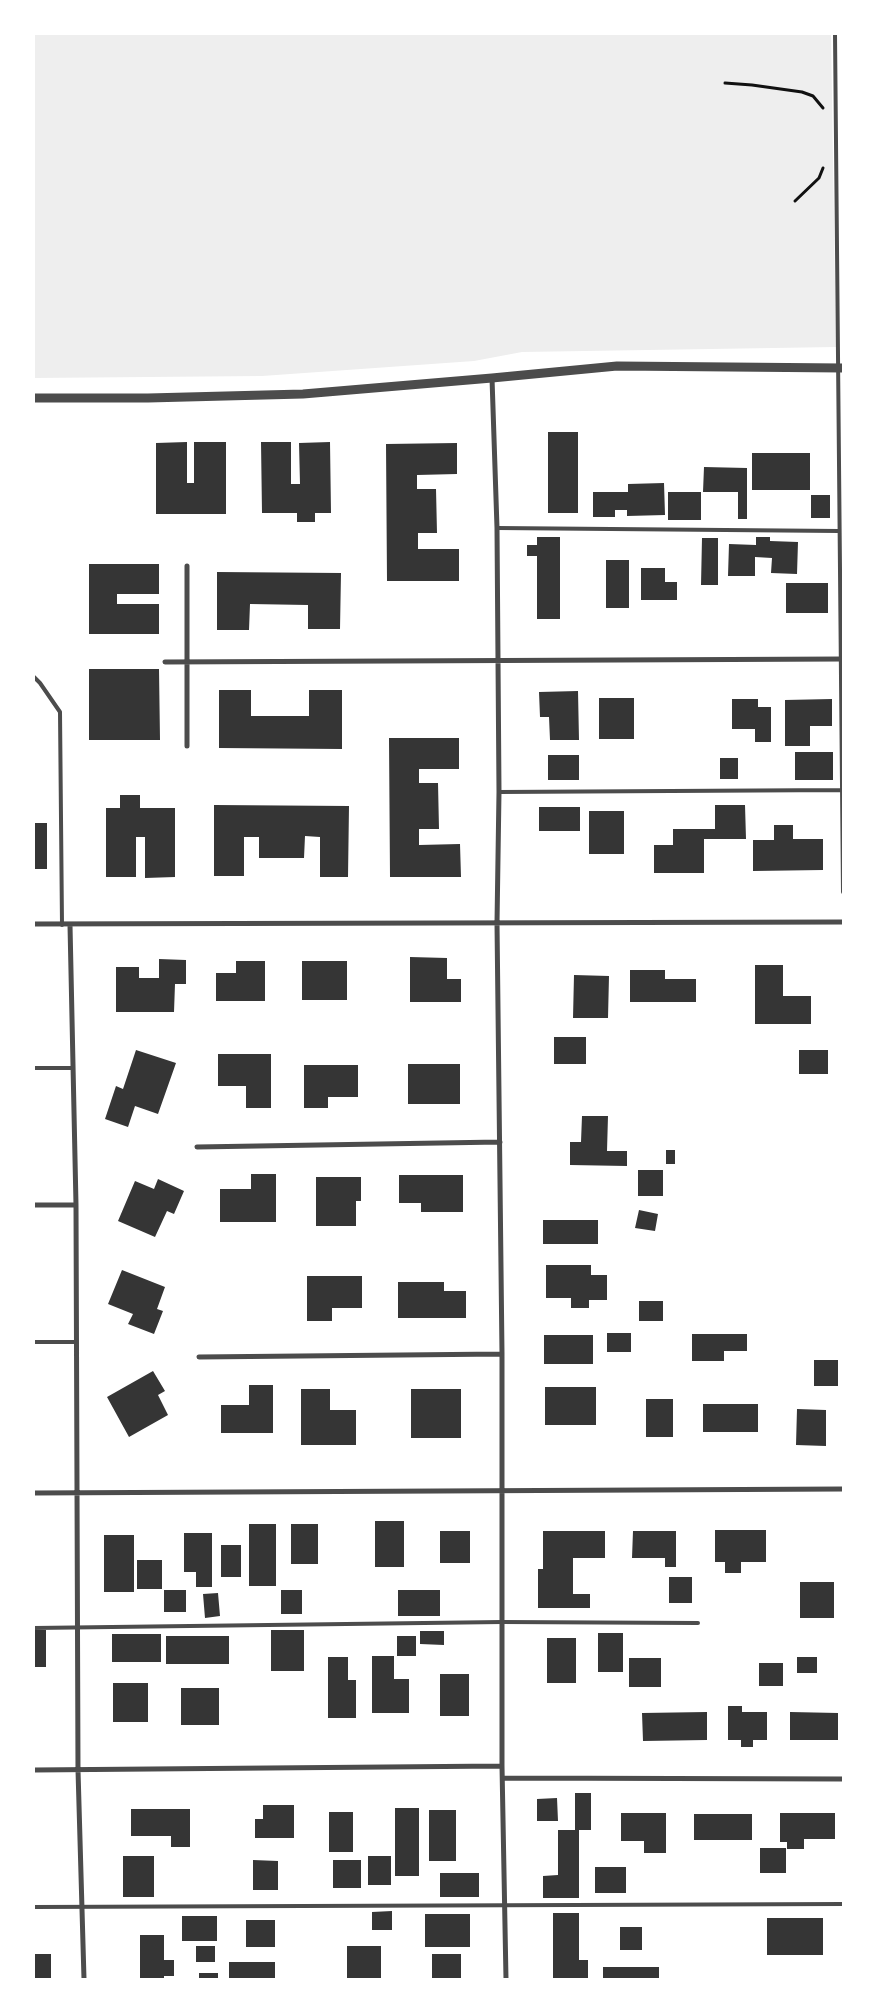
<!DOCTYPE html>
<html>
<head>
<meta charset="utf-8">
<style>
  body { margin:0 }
  #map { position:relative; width:877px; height:2013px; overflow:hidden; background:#fff; font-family:"Roboto Condensed",sans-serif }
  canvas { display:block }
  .frame { position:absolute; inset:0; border:35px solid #fff; pointer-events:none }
</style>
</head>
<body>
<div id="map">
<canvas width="877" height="2013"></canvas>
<div class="frame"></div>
</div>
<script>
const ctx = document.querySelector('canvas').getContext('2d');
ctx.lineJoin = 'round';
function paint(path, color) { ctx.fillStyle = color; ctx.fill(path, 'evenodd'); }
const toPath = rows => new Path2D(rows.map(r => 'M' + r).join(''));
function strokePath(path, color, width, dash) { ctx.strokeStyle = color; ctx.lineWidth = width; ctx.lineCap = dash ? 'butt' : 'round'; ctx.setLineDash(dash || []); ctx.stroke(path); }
paint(toPath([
  [34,34,831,34,836,347,522,352,474,361,262,376,34,378]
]), '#eee');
paint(toPath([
  [548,432,578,432,578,513,548,513],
  [187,442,187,483,194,483,194,442,226,442,226,514,156,514,156,443],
  [261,442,291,442,291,484,300,484,299,443,330,442,331,513,315,513,315,522,297,522,297,513,262,513],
  [457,443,457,474,417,475,417,489,436,489,437,533,418,533,418,549,459,549,459,581,387,581,386,444],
  [752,453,810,453,810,490,752,490],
  [704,467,747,468,747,519,738,519,738,492,703,492],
  [664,483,665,515,627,516,627,510,615,510,615,517,593,517,593,492,628,492,628,484],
  [668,492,701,492,701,520,668,520],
  [811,495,830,495,830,518,811,518],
  [537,537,560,537,560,619,537,619,537,556,527,556,527,545,537,545],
  [756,537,770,537,770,541,798,542,797,574,771,573,772,558,755,557,755,576,728,576,729,544,756,545],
  [702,538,718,538,718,585,701,585],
  [606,560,629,560,629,608,606,608],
  [89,564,159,564,159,594,117,594,117,604,159,604,159,634,89,634],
  [641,568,665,568,665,582,677,582,677,600,641,600],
  [217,572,341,573,340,629,308,629,308,605,250,604,249,630,217,630],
  [786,583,828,583,828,613,786,613],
  [89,669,159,669,160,740,89,740],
  [219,690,251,690,251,716,309,716,309,690,342,690,342,749,219,748],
  [578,691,579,740,550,740,549,717,540,717,539,692],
  [599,698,634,698,634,739,599,739],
  [732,699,758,699,758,707,771,707,771,742,755,742,755,729,732,729],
  [832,699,832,726,810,726,810,746,785,746,785,700],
  [389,738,459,738,459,769,419,769,419,783,438,783,439,829,419,829,419,845,460,844,461,877,390,877],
  [795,752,833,752,833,780,795,780],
  [548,755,579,755,579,780,548,780],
  [720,758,738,758,738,779,720,779],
  [120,795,140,795,140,808,175,808,175,877,145,878,145,837,136,837,136,877,106,877,106,808,120,808],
  [214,805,349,806,348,877,320,877,320,837,305,836,304,858,259,858,259,837,244,837,244,876,214,876],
  [715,805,745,805,746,839,704,839,704,873,654,873,654,845,673,845,673,829,715,829],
  [539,807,580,807,580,831,539,831],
  [589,811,624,811,624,854,589,854],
  [34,823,47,823,47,869,34,869],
  [774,825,793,825,793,839,823,839,823,870,753,871,753,840,774,840],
  [410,957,447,958,447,979,461,979,461,1002,410,1002],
  [159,959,186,960,186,984,175,984,174,1012,116,1012,116,967,139,967,139,978,159,978],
  [236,961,265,961,265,1001,216,1001,216,973,236,973],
  [302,961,347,961,347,1000,302,1000],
  [755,965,783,965,783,996,811,996,811,1024,755,1024],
  [630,970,665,970,665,979,696,979,696,1002,630,1002],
  [574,975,609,976,608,1018,573,1018],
  [554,1037,586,1037,586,1064,554,1064],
  [136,1050,176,1063,158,1114,135,1106,128,1127,105,1119,116,1086,123,1089],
  [799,1050,828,1050,828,1074,799,1074],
  [218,1054,271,1054,271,1108,246,1108,246,1086,218,1086],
  [408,1064,460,1064,460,1104,408,1104],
  [304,1065,358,1065,358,1097,328,1097,328,1108,304,1108],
  [582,1116,608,1116,607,1151,627,1151,627,1166,570,1165,570,1142,581,1142],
  [666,1150,675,1150,675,1164,666,1164],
  [638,1170,663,1170,663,1196,638,1196],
  [251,1174,276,1174,276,1222,220,1222,220,1189,251,1189],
  [399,1175,463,1175,463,1212,421,1212,421,1203,399,1203],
  [316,1177,361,1177,361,1201,356,1201,356,1226,316,1226],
  [158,1179,184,1191,174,1214,167,1211,155,1237,118,1221,135,1181,154,1189],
  [639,1210,658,1214,655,1231,635,1228],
  [543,1220,598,1220,598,1244,543,1244],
  [546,1265,591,1265,591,1275,607,1275,607,1300,589,1300,589,1308,571,1308,571,1298,546,1298],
  [122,1270,165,1287,157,1309,163,1311,154,1334,128,1324,133,1314,108,1304],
  [307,1276,362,1276,362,1308,332,1308,332,1321,307,1321],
  [398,1282,444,1282,444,1291,466,1291,466,1318,398,1318],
  [639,1301,663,1301,663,1321,639,1321],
  [607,1333,631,1333,631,1352,607,1352],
  [692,1334,747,1334,747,1351,724,1351,724,1361,692,1361],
  [544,1335,593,1335,593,1364,544,1364],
  [814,1360,838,1360,838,1386,814,1386],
  [153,1371,165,1391,158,1395,168,1415,129,1437,107,1397],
  [249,1385,273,1385,273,1433,221,1433,221,1405,249,1405],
  [545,1387,596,1387,596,1425,545,1425],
  [301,1389,330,1389,330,1410,356,1410,356,1445,301,1445],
  [411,1389,461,1389,461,1438,411,1438],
  [646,1399,673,1399,673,1437,646,1437],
  [703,1404,758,1404,758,1432,703,1432],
  [797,1409,826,1410,826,1446,796,1445],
  [375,1521,404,1521,404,1567,375,1567],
  [249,1524,276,1524,276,1586,249,1586],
  [291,1524,318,1524,318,1564,291,1564],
  [715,1530,766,1530,766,1562,741,1562,741,1573,725,1573,725,1562,715,1562],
  [440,1531,470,1531,470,1563,440,1563],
  [543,1531,605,1531,605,1558,573,1558,573,1594,590,1594,590,1608,538,1608,538,1569,543,1569],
  [633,1531,676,1531,676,1567,665,1567,665,1558,632,1558],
  [184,1533,212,1533,212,1587,196,1587,196,1572,184,1572],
  [104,1535,134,1535,134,1592,104,1592],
  [221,1545,241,1545,241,1577,221,1577],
  [137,1560,162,1560,162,1589,137,1589],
  [669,1577,692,1577,692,1603,669,1603],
  [800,1582,834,1582,834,1618,800,1618],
  [164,1590,186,1590,186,1612,164,1612],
  [281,1590,302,1590,302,1614,281,1614],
  [398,1590,440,1590,440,1616,398,1616],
  [218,1593,220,1616,205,1618,203,1594],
  [34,1630,46,1630,46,1667,34,1667],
  [271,1630,304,1630,304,1671,271,1671],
  [420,1631,444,1631,444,1645,420,1644],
  [598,1633,623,1633,623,1672,598,1672],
  [112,1634,161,1634,161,1662,112,1662],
  [166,1636,229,1636,229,1664,166,1664],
  [397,1636,416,1636,416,1656,397,1656],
  [547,1638,576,1638,576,1683,547,1683],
  [372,1656,394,1656,394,1679,409,1679,409,1713,372,1713],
  [328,1657,348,1657,348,1680,356,1680,356,1718,328,1718],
  [797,1657,817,1657,817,1673,797,1673],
  [629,1658,661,1658,661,1687,629,1687],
  [759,1663,783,1663,783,1686,759,1686],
  [440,1674,469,1674,469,1716,440,1716],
  [113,1683,148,1683,148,1722,113,1722],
  [181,1688,219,1688,219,1725,181,1725],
  [728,1706,742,1706,742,1712,767,1712,767,1740,753,1740,753,1747,741,1747,741,1740,728,1740],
  [707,1712,707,1740,643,1741,642,1713],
  [790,1712,838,1713,838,1740,790,1740],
  [575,1793,591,1793,591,1830,579,1830,579,1898,543,1898,543,1876,558,1875,558,1830,575,1830],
  [557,1798,558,1821,537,1821,537,1799],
  [263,1805,294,1805,294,1838,255,1838,255,1819,263,1819],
  [395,1808,419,1808,419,1876,395,1876],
  [131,1809,190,1809,190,1847,171,1847,171,1836,131,1836],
  [429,1810,456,1810,456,1861,429,1861],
  [329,1812,353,1812,353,1852,329,1852],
  [621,1813,666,1813,666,1853,644,1853,644,1841,621,1841],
  [780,1813,835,1813,835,1839,804,1839,804,1849,787,1849,787,1842,780,1842],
  [694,1814,752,1814,752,1840,694,1840],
  [760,1848,786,1848,786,1873,760,1873],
  [123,1856,154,1856,154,1897,123,1897],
  [368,1856,391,1856,391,1885,368,1885],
  [253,1860,278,1861,278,1890,253,1890],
  [333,1860,361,1860,361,1888,333,1888],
  [595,1867,626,1867,626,1893,595,1893],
  [440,1873,479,1873,479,1897,440,1897],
  [392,1911,392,1930,372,1930,372,1912],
  [553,1913,579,1913,579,1960,588,1960,588,1979,553,1979],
  [425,1914,470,1914,470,1947,425,1947],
  [182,1916,217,1916,217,1941,182,1941],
  [767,1918,823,1918,823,1955,767,1955],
  [246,1920,275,1920,275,1947,246,1947],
  [620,1927,642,1927,642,1950,620,1950],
  [140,1935,164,1935,164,1960,174,1960,174,1976,164,1976,164,1979,140,1979],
  [196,1946,215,1946,215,1962,196,1962],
  [347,1946,381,1946,381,1979,347,1979],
  [34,1954,51,1954,51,1979,34,1979],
  [432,1954,461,1954,461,1979,432,1979],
  [229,1962,275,1962,275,1979,229,1979],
  [603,1967,659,1967,659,1979,603,1979],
  [199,1973,218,1973,218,1979,199,1979]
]), '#353535');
strokePath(toPath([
  [725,83,752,85,802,92,813,96,823,108],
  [795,201,819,178,823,168]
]), '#111', 3);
strokePath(toPath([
  [835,34,843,892],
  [497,528,839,531],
  [34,677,40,683,60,712,62,925],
  [499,792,842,790],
  [34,1068,73,1068],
  [34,1342,76,1342],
  [34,1628,502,1622,698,1623],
  [34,1907,843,1904]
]), '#4c4c4c', 4);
strokePath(toPath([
  [492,378,497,528,499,792,497,923,502,1354,502,1766,506,1979],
  [187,566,187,746],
  [165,662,843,659],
  [34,924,843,922],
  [70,925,76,1205,78,1770,84,1979],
  [197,1147,500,1142],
  [34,1205,76,1205],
  [199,1357,502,1354],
  [34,1493,843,1489],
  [34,1770,502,1766],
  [503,1778,843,1779]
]), '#4c4c4c', 5);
strokePath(toPath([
  [34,398,148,398,303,394,492,378,617,366,843,368]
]), '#4c4c4c', 9);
</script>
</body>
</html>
